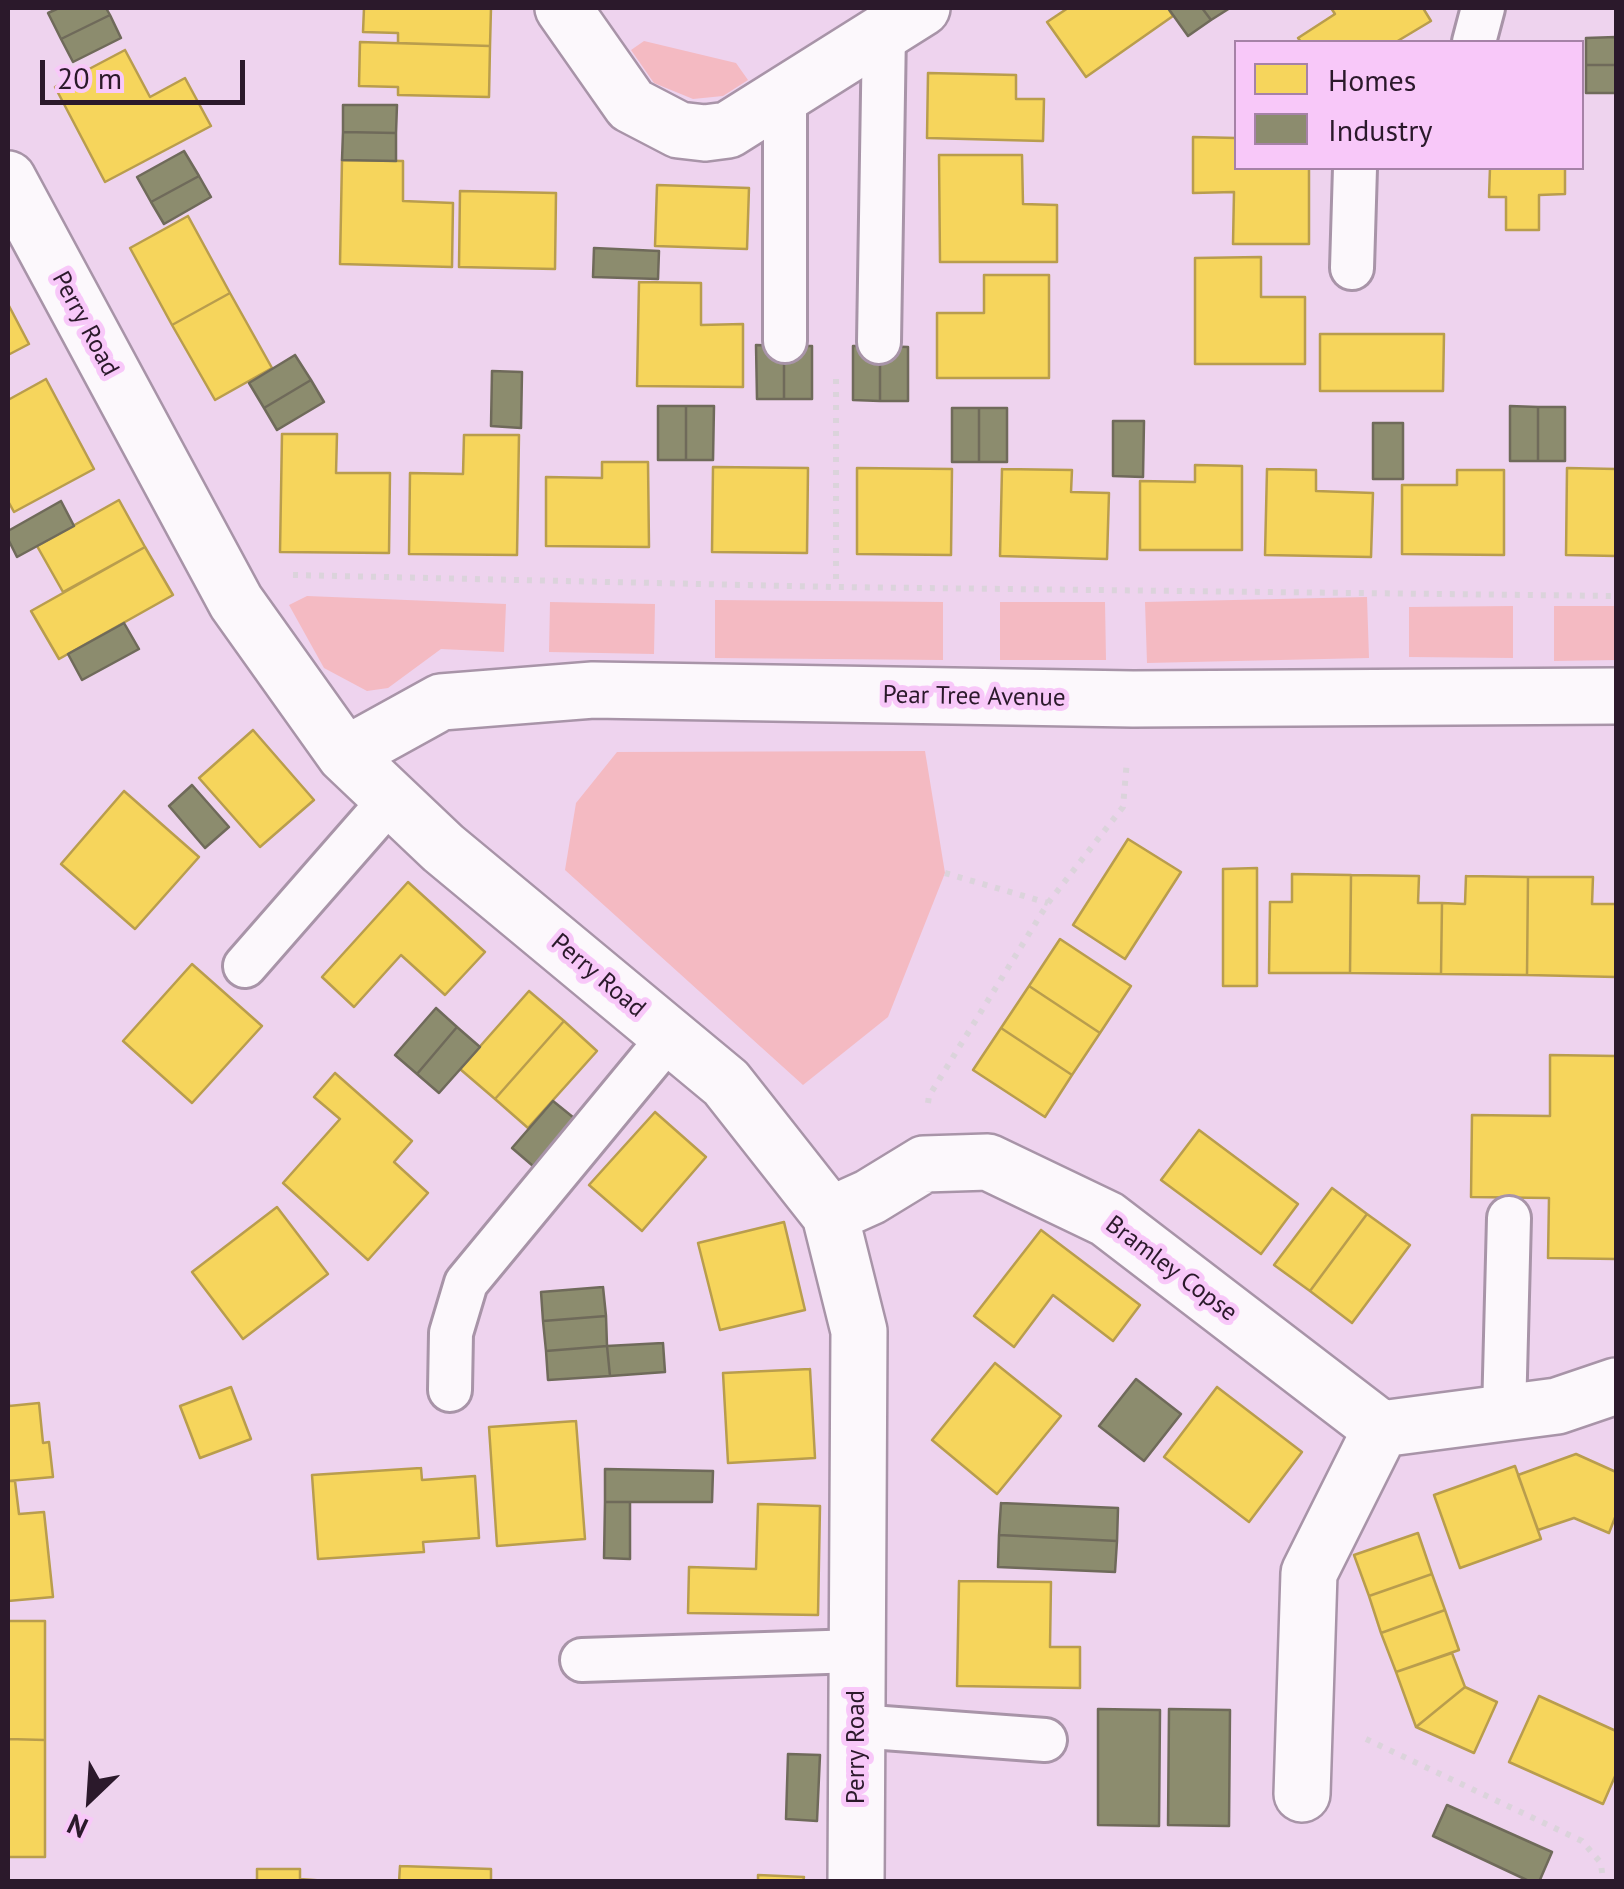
<!DOCTYPE html>
<html>
<head>
<meta charset="utf-8">
<style>
  body { margin:0 }
  #map { position:relative; width:1624px; height:1889px; overflow:hidden; background:#eed3ee; font-family:"PT Sans",sans-serif }
  canvas { display:block }
  .frame { position:absolute; inset:0; border:10px solid #2b192b; pointer-events:none }
  .legend { position:absolute; left:1234px; top:40px; width:350px; height:130px; box-sizing:border-box; background:#f8c8f9; border:2px solid #a682a7; margin:0; padding:12px 18px; list-style:none; font-size:30px; color:#2b192b }
  .legend li { display:flex; align-items:center; gap:20px; height:50px }
  .legend b { width:50px; border:2px solid #a682a7 }
  .north { position:absolute; left:40px; top:1749px; width:100px; height:100px; -webkit-text-stroke:8px #f8c8f9; paint-order:stroke; rotate:205deg; font-size:28px; font-weight:700; line-height:40px; text-align:center; color:#2b192b }
  .north::after { content:''; display:block; margin:auto; width:35px; height:45px; background:#2b192b; clip-path:polygon(50% 0,100% 100%,50% 72%,0 100%) }
  .scale { position:absolute; left:40px; top:60px; width:205px; height:45px; box-sizing:border-box; border:5px solid #2b192b; border-top:0; padding-left:12px; font-size:30px; line-height:35px; white-space:nowrap; color:#2b192b; -webkit-text-stroke:8px #f8c8f9; paint-order:stroke }
</style>
</head>
<body>
<div id="map">
<canvas width="1624" height="1889"></canvas>
<div class="frame"></div>
<ul class="legend">
<li><b style="height:28px;background:#f6d55c"></b>Homes</li>
<li><b style="height:28px;background:#8c8c6e"></b>Industry</li>
</ul>
<div class="north">N</div>
<div class="scale">20 m</div>
</div>
<script>
const ctx = document.querySelector('canvas').getContext('2d');
ctx.lineJoin = 'round';
function paint(path, color) { ctx.fillStyle = color; ctx.fill(path, 'evenodd'); }
const toPath = rows => new Path2D(rows.map(r => 'M' + r).join(''));
function strokePath(path, color, width, dash) { ctx.strokeStyle = color; ctx.lineWidth = width; ctx.lineCap = dash ? 'butt' : 'round'; ctx.setLineDash(dash || []); ctx.stroke(path); }
function label(font, color, halo, rows, align = 'center') {
  ctx.font = font + ' "PT Sans",sans-serif'; ctx.lineWidth = 10; ctx.setLineDash([]); ctx.textBaseline = 'middle'; ctx.strokeStyle = halo; ctx.fillStyle = color; for (const [text, x, y, turn = 0] of rows) {
    ctx.save(); ctx.translate(x, y); ctx.rotate((+turn || 0) * Math.PI / 180); ctx.textAlign = isNaN(turn) ? turn : align; if (halo) ctx.strokeText(text, 0, 0); ctx.fillText(text, 0, 0); ctx.restore();
  }
}
paint(toPath([
  [644,41,736,63,748,80,723,96,693,99,654,83,631,50],
  [307,596,506,604,504,652,441,649,388,688,367,691,324,668,289,605],
  [1367,597,1369,658,1147,663,1145,602],
  [715,600,943,602,943,660,715,658],
  [550,602,655,604,654,654,549,652],
  [1000,602,1105,602,1106,660,1000,660],
  [1513,606,1513,658,1409,657,1409,607],
  [1554,606,1616,606,1616,660,1554,661],
  [925,751,945,873,888,1017,803,1085,565,870,576,803,617,752]
]), '#f4bac2');
const homes = toPath([
  [364,8,491,8,490,46,398,43,398,33,363,32,364,8],
  [1068,8,1168,8,1173,16,1086,77,1047,22,1068,8],
  [1331,8,1423,8,1431,21,1396,42,1301,42,1298,38,1335,14,1331,8],
  [360,42,490,46,489,97,398,95,398,87,359,86,360,42],
  [125,50,150,97,185,78,211,126,105,182,55,87,125,50],
  [928,73,1016,75,1016,99,1044,99,1043,141,927,138,928,73],
  [1193,137,1236,138,1236,168,1309,168,1309,244,1233,244,1234,192,1193,193,1193,137],
  [939,155,1022,155,1023,204,1057,205,1057,262,940,262,939,155],
  [342,160,403,161,403,201,453,203,452,267,340,264,342,160],
  [1490,168,1565,168,1565,194,1539,195,1539,230,1506,230,1506,197,1489,197,1490,168],
  [657,185,749,188,747,249,655,246,657,185],
  [460,191,556,193,555,269,459,267,460,191],
  [188,216,230,293,172,325,130,248,188,216],
  [1261,257,1261,297,1305,297,1305,364,1195,364,1195,258,1261,257],
  [984,275,1049,275,1049,378,937,378,937,313,984,313,984,275],
  [639,282,701,283,701,325,743,324,743,387,637,386,639,282],
  [230,293,272,368,215,400,172,325,230,293],
  [8,304,29,344,8,355,8,304],
  [1320,334,1444,334,1443,391,1320,391,1320,334],
  [46,379,94,469,14,512,8,501,8,400,46,379],
  [282,434,337,434,336,473,390,473,389,553,280,552,282,434],
  [464,435,519,435,517,555,409,554,410,473,463,474,464,435],
  [602,462,648,462,649,547,546,546,546,477,602,478,602,462],
  [1195,465,1242,466,1242,550,1140,550,1140,481,1195,482,1195,465],
  [713,467,808,468,807,553,712,552,713,467],
  [857,468,952,469,951,555,857,554,857,468],
  [1567,468,1616,469,1616,556,1566,555,1567,468],
  [1002,469,1072,470,1071,492,1109,493,1107,559,1000,556,1002,469],
  [1267,469,1316,470,1316,491,1373,493,1371,557,1265,555,1267,469],
  [1457,470,1504,470,1504,555,1402,554,1402,485,1457,485,1457,470],
  [119,500,145,547,63,592,37,546,119,500],
  [145,547,173,595,59,659,31,611,145,547],
  [253,730,314,800,260,847,199,778,253,730],
  [124,791,199,857,135,929,61,864,124,791],
  [1128,839,1181,872,1125,959,1073,925,1128,839],
  [1257,868,1257,986,1223,986,1223,869,1257,868],
  [1292,874,1351,875,1350,973,1269,973,1270,902,1292,902,1292,874],
  [1351,875,1419,876,1418,903,1442,903,1441,974,1350,973,1351,875],
  [1466,876,1528,877,1527,975,1441,974,1442,903,1465,904,1466,876],
  [1528,877,1593,877,1592,904,1616,904,1616,977,1527,975,1528,877],
  [408,882,485,952,445,995,401,955,354,1007,322,977,408,882],
  [1060,939,1131,986,1100,1033,1029,986,1060,939],
  [192,964,262,1026,192,1103,123,1041,192,964],
  [1029,986,1100,1033,1072,1075,1001,1028,1029,986],
  [529,991,564,1021,495,1099,460,1069,529,991],
  [564,1021,597,1051,528,1128,495,1099,564,1021],
  [1001,1028,1072,1075,1045,1117,973,1070,1001,1028],
  [1550,1055,1616,1056,1616,1259,1548,1258,1549,1198,1471,1197,1472,1115,1550,1116,1550,1055],
  [335,1073,412,1141,394,1162,428,1193,368,1260,283,1183,340,1119,314,1097,335,1073],
  [655,1112,706,1157,642,1231,589,1185,655,1112],
  [1199,1130,1298,1204,1261,1254,1161,1180,1199,1130],
  [1332,1188,1367,1214,1310,1291,1274,1265,1332,1188],
  [277,1207,328,1274,243,1339,192,1272,277,1207],
  [1367,1214,1410,1245,1352,1323,1310,1291,1367,1214],
  [784,1222,805,1310,720,1330,698,1243,784,1222],
  [1041,1230,1140,1305,1113,1341,1053,1295,1014,1347,974,1316,1041,1230],
  [995,1363,1061,1416,997,1494,932,1440,995,1363],
  [810,1369,815,1458,728,1463,723,1373,810,1369],
  [8,1387,9,1406,39,1403,43,1443,49,1442,53,1477,8,1481,8,1387],
  [231,1387,251,1439,200,1458,180,1406,231,1387],
  [1217,1387,1302,1452,1249,1522,1164,1457,1217,1387],
  [576,1421,585,1539,497,1546,489,1427,576,1421],
  [1576,1454,1616,1472,1616,1515,1609,1533,1574,1518,1538,1530,1518,1475,1576,1454],
  [1515,1466,1541,1539,1460,1568,1434,1495,1515,1466],
  [421,1468,422,1480,475,1476,479,1538,423,1542,424,1552,318,1559,312,1475,421,1468],
  [8,1481,15,1481,19,1514,44,1512,53,1597,8,1601,8,1481],
  [758,1504,820,1506,818,1615,688,1613,689,1567,756,1569,758,1504],
  [1418,1533,1432,1574,1369,1596,1354,1555,1418,1533],
  [1432,1574,1445,1610,1381,1633,1369,1596,1432,1574],
  [959,1581,1051,1582,1050,1647,1080,1647,1080,1688,957,1686,959,1581],
  [1445,1610,1459,1650,1396,1672,1381,1633,1445,1610],
  [8,1621,45,1621,45,1740,8,1739,8,1621],
  [1452,1653,1465,1687,1416,1727,1396,1672,1452,1653],
  [1465,1687,1497,1702,1474,1753,1416,1727,1465,1687],
  [1539,1696,1616,1731,1616,1774,1603,1804,1509,1762,1539,1696],
  [8,1739,45,1740,45,1857,8,1857,8,1739],
  [400,1866,491,1869,491,1882,399,1882,400,1866],
  [257,1869,300,1869,300,1879,341,1882,234,1882,257,1881,257,1869],
  [758,1875,804,1877,803,1882,758,1882,758,1875]
]);
paint(homes, '#f6d55c');
strokePath(homes, '#b99d4d', 2.5);
const industry = toPath([
  [59,8,106,8,110,15,61,39,48,13,59,8],
  [1168,8,1202,8,1211,20,1188,36,1168,8],
  [1202,8,1230,8,1211,20,1202,8],
  [110,15,121,38,73,62,61,39,110,15],
  [1616,37,1616,65,1586,65,1586,38,1616,37],
  [1586,65,1616,65,1616,93,1586,93,1586,65],
  [343,105,397,105,396,133,343,132,343,105],
  [343,132,396,133,396,161,342,160,343,132],
  [184,151,199,176,151,202,137,177,184,151],
  [199,176,211,197,164,224,151,202,199,176],
  [594,248,659,251,658,279,593,277,594,248],
  [756,345,784,346,784,399,757,399,756,345],
  [784,346,812,346,812,399,784,399,784,346],
  [853,346,880,346,880,401,853,400,853,346],
  [880,346,908,347,908,401,880,401,880,346],
  [295,355,311,380,264,408,249,383,295,355],
  [492,371,522,372,521,428,491,426,492,371],
  [311,380,324,402,277,430,264,408,311,380],
  [658,406,686,406,686,460,658,460,658,406],
  [686,406,714,406,713,460,686,460,686,406],
  [1510,406,1538,407,1538,461,1510,461,1510,406],
  [1538,407,1565,407,1565,461,1538,461,1538,407],
  [952,408,979,408,979,462,952,462,952,408],
  [979,408,1007,408,1007,462,979,462,979,408],
  [1113,421,1144,421,1143,477,1113,476,1113,421],
  [1373,423,1403,423,1403,479,1373,479,1373,423],
  [61,501,74,526,17,557,8,539,8,531,61,501],
  [124,623,139,649,82,680,68,654,124,623],
  [192,785,229,827,205,848,169,806,192,785],
  [436,1008,457,1027,417,1074,395,1055,436,1008],
  [457,1027,480,1047,439,1093,417,1074,457,1027],
  [553,1101,574,1118,533,1166,512,1148,553,1101],
  [603,1287,606,1316,543,1321,541,1292,603,1287],
  [606,1316,607,1346,546,1351,543,1321,606,1316],
  [663,1343,665,1372,610,1376,607,1346,663,1343],
  [607,1346,610,1376,548,1380,546,1351,607,1346],
  [1136,1379,1181,1414,1144,1461,1099,1426,1136,1379],
  [605,1469,713,1471,712,1502,605,1502,605,1469],
  [605,1502,630,1502,630,1559,604,1558,605,1502],
  [1001,1503,1118,1508,1117,1541,999,1535,1001,1503],
  [999,1535,1117,1541,1115,1572,998,1567,999,1535],
  [1098,1709,1160,1710,1159,1826,1098,1825,1098,1709],
  [1169,1709,1230,1710,1229,1826,1168,1825,1169,1709],
  [788,1754,820,1755,817,1821,786,1819,788,1754],
  [1447,1805,1552,1852,1539,1882,1531,1882,1433,1836,1447,1805]
]);
paint(industry, '#8c8c6e');
strokePath(industry, '#6f6a5a', 2.5);
const service = toPath([
  [1474,42,1483,8],
  [1352,268,1355,168],
  [785,341,785,93],
  [879,342,884,31],
  [245,966,392,798],
  [450,1390,451,1333,466,1283,670,1036],
  [1504,1414,1509,1218],
  [582,1660,857,1651],
  [857,1726,1045,1740]
]);
const minor = toPath([
  [563,8,631,105,679,130,705,133,728,130,922,8],
  [8,179,236,602,345,755,443,848,726,1083,830,1215,859,1331,856,1882],
  [345,755,441,702,593,690,1133,699,1616,696],
  [830,1215,870,1197,924,1164,988,1162,1107,1219,1381,1429,1557,1406,1616,1386],
  [1302,1794,1309,1573,1381,1429]
]);
strokePath(service, '#a894a8', 48);
strokePath(minor, '#a894a8', 60);
strokePath(toPath([
  [836,379,836,587],
  [293,575,836,587,1616,596],
  [945,873,1048,903],
  [928,1103,929,1096,1048,903,1123,807,1127,760],
  [1366,1739,1582,1841,1601,1863,1603,1882]
]), '#dbd3db', 6, [5, 8]);
strokePath(service, '#fcf8fc', 42);
strokePath(minor, '#fcf8fc', 55);
label('25px', '#2b192b', '#f8c8f9', [
  ["Perry Road",85,324,62],
  ["Pear Tree Avenue",974,697,1],
  ["Perry Road",598,976,40],
  ["Bramley Copse",1171,1269,37],
  ["Perry Road",857,1747,-90]
]);
</script>
</body>
</html>
